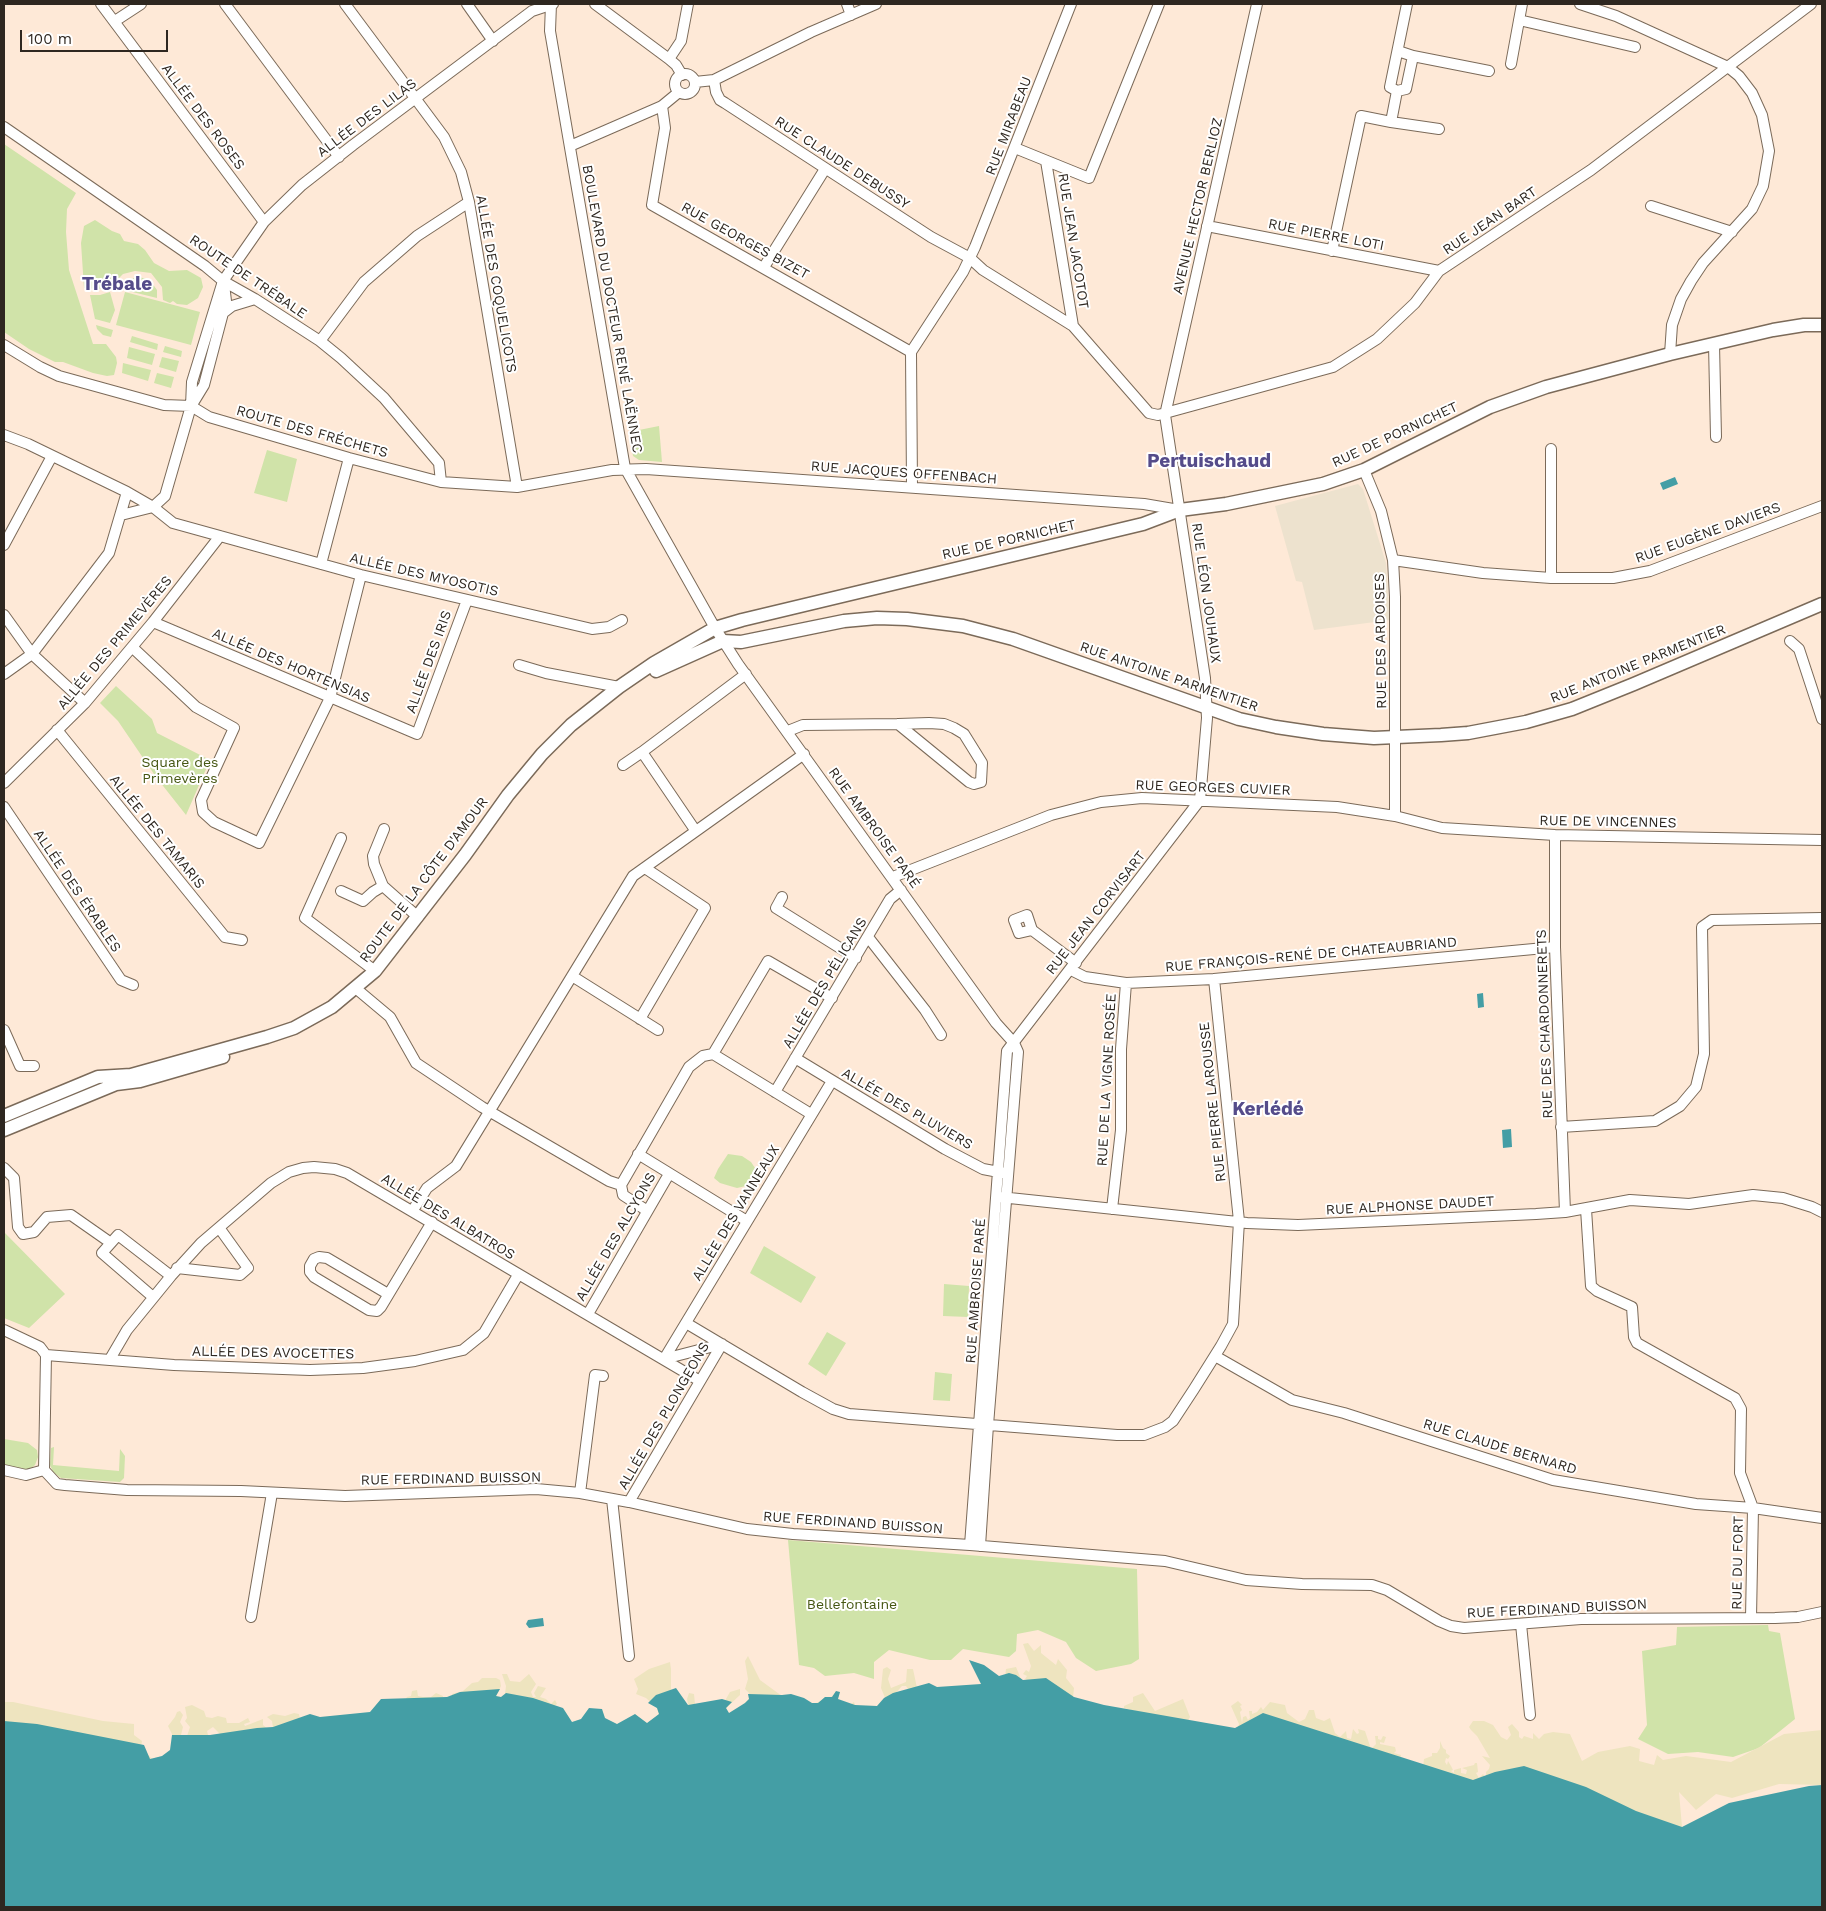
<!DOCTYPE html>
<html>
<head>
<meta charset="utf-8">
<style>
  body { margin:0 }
  #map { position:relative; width:1826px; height:1911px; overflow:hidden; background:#fee9d7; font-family:"Work Sans",sans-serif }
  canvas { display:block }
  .frame { position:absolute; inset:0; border:5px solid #2e2720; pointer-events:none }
  .scale { position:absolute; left:20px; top:30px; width:148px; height:22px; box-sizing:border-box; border:2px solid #2e2720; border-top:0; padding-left:6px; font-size:15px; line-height:18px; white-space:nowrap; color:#2e2720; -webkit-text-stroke:4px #fff; paint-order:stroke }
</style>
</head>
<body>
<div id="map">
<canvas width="1826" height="1911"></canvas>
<div class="frame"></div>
<div class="scale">100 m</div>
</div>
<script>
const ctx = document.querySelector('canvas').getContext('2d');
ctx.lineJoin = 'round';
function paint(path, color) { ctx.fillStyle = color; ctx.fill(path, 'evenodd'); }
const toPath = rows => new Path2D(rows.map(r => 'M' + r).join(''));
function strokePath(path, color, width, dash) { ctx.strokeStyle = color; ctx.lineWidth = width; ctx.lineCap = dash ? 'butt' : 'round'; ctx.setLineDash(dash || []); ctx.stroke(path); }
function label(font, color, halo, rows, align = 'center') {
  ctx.font = font + ' "Work Sans",sans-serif'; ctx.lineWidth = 4; ctx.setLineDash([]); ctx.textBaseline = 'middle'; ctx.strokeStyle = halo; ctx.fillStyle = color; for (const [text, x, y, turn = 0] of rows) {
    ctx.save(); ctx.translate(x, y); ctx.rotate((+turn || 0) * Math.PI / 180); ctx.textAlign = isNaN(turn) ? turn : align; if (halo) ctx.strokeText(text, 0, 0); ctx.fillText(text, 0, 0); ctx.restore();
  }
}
paint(toPath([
  [1358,484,1363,489,1386,563,1390,620,1314,630,1302,582,1296,581,1275,506]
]), '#ede2ce');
paint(toPath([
  [4,144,76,193,67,209,66,232,69,270,93,344,106,344,116,357,117,363,114,375,107,376,93,373,63,362,55,362,29,349,4,332],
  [95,220,112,231,120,234,124,241,138,244,145,250,154,263,169,271,187,270,201,278,203,287,198,298,187,305,177,304,173,301,170,303,163,300,162,287,151,273,135,271,123,274,115,282,100,289,84,288,81,243,84,226],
  [137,277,149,279,157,290,157,298,116,288,126,281],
  [110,292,115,310,110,323,95,319,90,295,100,295],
  [125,292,200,312,191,345,116,325],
  [96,325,113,330,111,337,103,335,97,329],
  [132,336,158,344,157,350,130,342],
  [165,346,182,351,181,357,163,352],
  [129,347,155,354,152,365,127,358],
  [162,357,179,361,176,372,159,367],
  [123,363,151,370,148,381,122,373],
  [157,373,174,377,171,388,154,383],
  [659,426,662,462,639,460,633,456,629,432],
  [267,450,297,459,287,502,254,493],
  [116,686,152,719,157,733,210,760,186,815,156,777,118,721,100,703],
  [728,1154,742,1156,751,1162,755,1168,746,1186,737,1188,730,1186,720,1183,714,1178,718,1169],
  [4,1232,65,1294,29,1328,4,1318],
  [764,1246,816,1277,801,1303,750,1273],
  [944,1284,969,1286,968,1317,943,1316],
  [827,1332,846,1343,826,1376,808,1364],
  [935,1372,952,1374,950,1401,933,1400],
  [4,1439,28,1443,37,1450,38,1457,35,1465,30,1469,19,1470,4,1464],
  [54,1447,53,1465,119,1471,120,1449,125,1456,124,1478,120,1482,61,1478,53,1472,50,1465,51,1448],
  [788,1540,1137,1569,1139,1659,1131,1664,1096,1671,1076,1658,1066,1642,1038,1630,1017,1634,1016,1651,1009,1657,963,1649,951,1660,930,1660,889,1650,874,1662,874,1679,854,1673,825,1676,814,1668,799,1665],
  [1768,1625,1769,1631,1780,1633,1795,1719,1759,1748,1733,1757,1698,1752,1668,1754,1638,1739,1647,1725,1642,1651,1676,1645,1677,1627]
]), '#d0e3a9');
paint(toPath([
  [1028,1643,1034,1651,1041,1645,1041,1653,1056,1665,1058,1659,1067,1670,1066,1678,1074,1688,1072,1707,1080,1714,1085,1733,1086,1749,1071,1761,981,1745,966,1755,960,1731,946,1717,936,1715,926,1725,921,1721,914,1724,901,1714,897,1715,904,1730,894,1737,896,1729,894,1726,890,1736,888,1733,884,1737,878,1738,870,1750,863,1749,856,1745,853,1746,855,1749,854,1751,849,1748,839,1748,838,1745,833,1746,835,1742,829,1745,831,1737,828,1736,824,1739,826,1752,821,1752,822,1745,819,1739,818,1738,813,1742,813,1737,810,1736,808,1731,811,1728,807,1725,800,1727,802,1733,798,1735,798,1738,782,1740,782,1735,778,1737,773,1734,760,1735,751,1752,753,1767,746,1778,743,1808,717,1806,714,1772,687,1739,679,1739,679,1732,670,1729,669,1724,661,1721,657,1708,646,1698,636,1694,638,1689,634,1679,649,1669,670,1662,671,1669,671,1689,679,1702,676,1707,687,1717,690,1713,687,1699,689,1693,694,1694,695,1704,703,1715,710,1714,712,1711,708,1706,713,1704,716,1709,723,1704,730,1692,740,1689,740,1695,725,1709,727,1719,736,1720,742,1714,739,1708,749,1699,749,1693,745,1689,748,1679,745,1661,748,1656,760,1680,782,1696,802,1702,810,1703,810,1707,806,1708,805,1711,810,1710,811,1714,804,1717,806,1722,817,1725,821,1723,822,1717,818,1712,819,1711,816,1703,823,1700,825,1697,831,1697,836,1692,840,1692,837,1700,848,1706,854,1702,856,1708,853,1712,848,1712,848,1717,857,1714,872,1714,871,1719,883,1732,886,1730,890,1723,886,1712,883,1715,882,1709,886,1707,886,1700,881,1688,883,1669,887,1667,891,1670,888,1679,891,1688,906,1682,907,1669,913,1669,917,1688,922,1685,931,1693,929,1697,934,1702,928,1707,932,1714,940,1710,940,1704,938,1702,946,1699,947,1692,955,1690,953,1698,958,1703,955,1709,967,1727,991,1730,1004,1712,987,1701,985,1681,983,1677,997,1679,1001,1682,1005,1677,1006,1669,1016,1667,1021,1679,1016,1682,1016,1693,1022,1695,1025,1690,1025,1685,1029,1681,1025,1679,1027,1676,1023,1674,1026,1670,1029,1672,1031,1666,1023,1644],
  [902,1686,906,1686,912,1695,910,1698,906,1695,904,1697,907,1700,899,1704,893,1696],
  [1033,1704,1040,1716,1019,1732,1013,1726,1019,1705],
  [1057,1717,1067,1724,1070,1731,1063,1732,1058,1725],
  [871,1728,876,1732,870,1745,865,1736],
  [738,1729,744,1733,748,1743,737,1769,728,1767,718,1740],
  [502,1674,507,1674,510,1681,520,1682,529,1674,536,1684,531,1692,533,1697,536,1697,534,1693,538,1686,546,1688,540,1697,546,1699,551,1704,555,1700,557,1704,554,1706,221,1735,213,1727,207,1731,210,1743,164,1761,4,1755,4,1702,13,1702,103,1721,134,1724,134,1735,142,1741,141,1747,152,1759,164,1760,172,1752,172,1734,168,1726,175,1717,177,1712,180,1711,183,1715,180,1722,183,1727,181,1735,187,1736,190,1727,185,1721,187,1718,185,1707,192,1705,204,1711,206,1717,212,1718,218,1716,226,1718,227,1723,239,1723,248,1718,250,1722,244,1724,245,1726,263,1719,263,1725,269,1730,273,1728,272,1721,267,1717,273,1714,285,1716,294,1713,299,1714,301,1725,362,1717,404,1702,407,1697,411,1696,412,1691,417,1690,418,1696,423,1697,431,1697,436,1693,443,1696,442,1701,452,1696,452,1694,463,1691,472,1683,478,1682,482,1678,496,1678,500,1680,501,1686,496,1696,499,1698,508,1697,505,1694,506,1686],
  [1143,1693,1155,1711,1183,1699,1190,1717,1186,1724,1124,1708,1124,1706,1133,1702,1133,1697],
  [1238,1701,1242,1705,1240,1706,1242,1710,1240,1712,1242,1723,1243,1717,1246,1716,1248,1720,1250,1718,1249,1711,1252,1711,1252,1714,1257,1712,1261,1707,1263,1710,1270,1702,1285,1705,1287,1713,1299,1722,1305,1719,1309,1710,1314,1710,1316,1718,1324,1721,1330,1718,1335,1733,1340,1737,1346,1731,1347,1738,1351,1739,1353,1729,1357,1734,1359,1733,1358,1729,1365,1731,1371,1749,1376,1744,1375,1736,1378,1736,1378,1739,1381,1740,1383,1736,1386,1737,1384,1743,1380,1742,1380,1744,1395,1747,1396,1751,1394,1753,1401,1755,1400,1759,1423,1767,1424,1759,1432,1756,1432,1753,1437,1753,1440,1748,1440,1741,1443,1748,1446,1750,1446,1753,1450,1756,1448,1759,1446,1758,1445,1762,1447,1765,1448,1761,1451,1766,1453,1770,1451,1771,1454,1773,1454,1770,1461,1768,1461,1773,1466,1774,1467,1770,1462,1768,1474,1765,1475,1763,1477,1763,1478,1772,1476,1773,1479,1778,1483,1774,1485,1777,1486,1777,1486,1772,1489,1769,1490,1765,1482,1756,1490,1758,1477,1736,1471,1730,1469,1727,1473,1721,1484,1721,1493,1725,1501,1737,1507,1740,1511,1735,1508,1727,1512,1724,1519,1732,1519,1737,1522,1739,1524,1736,1533,1739,1533,1733,1539,1739,1544,1734,1553,1732,1570,1734,1582,1761,1598,1752,1630,1746,1640,1749,1639,1761,1654,1765,1657,1755,1663,1760,1686,1756,1731,1762,1784,1734,1822,1730,1822,1785,1779,1784,1732,1798,1716,1794,1696,1810,1679,1792,1682,1827,1623,1907,1237,1729,1239,1724,1231,1706]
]), '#eee4bf');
paint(toPath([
  [1675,477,1678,484,1663,490,1660,483],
  [1483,993,1484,1007,1478,1008,1477,994],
  [1511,1129,1512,1147,1503,1148,1502,1130],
  [543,1618,544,1626,529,1628,526,1624,528,1620],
  [969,1660,984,1665,999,1676,1009,1673,1016,1675,1023,1680,1046,1678,1074,1697,1104,1705,1235,1728,1263,1713,1473,1780,1495,1772,1524,1766,1586,1787,1636,1811,1682,1827,1729,1803,1809,1786,1822,1785,1822,1907,4,1907,4,1721,37,1724,144,1745,150,1759,162,1756,170,1750,172,1735,210,1735,257,1728,273,1727,310,1714,320,1717,370,1712,381,1699,447,1697,460,1692,500,1689,496,1696,501,1697,506,1693,533,1698,563,1708,572,1722,581,1719,589,1708,602,1709,605,1718,617,1724,635,1714,647,1723,659,1714,657,1708,648,1703,656,1695,676,1688,688,1705,722,1699,732,1702,726,1708,729,1713,745,1703,749,1699,748,1694,782,1695,791,1694,804,1698,812,1703,818,1703,825,1697,832,1697,836,1691,840,1692,838,1699,855,1705,877,1706,884,1698,893,1693,929,1683,937,1687,981,1684]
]), '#449ea5');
const minor = toPath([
  [101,4,264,222],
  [225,4,339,157],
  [345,4,444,137,461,172,469,202,517,487],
  [467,4,493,41],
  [551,4,550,31,625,468,715,628,738,664,996,1023,1014,1043,1018,1052,988,1425,980,1546],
  [595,4,669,59,676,65,682,75],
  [847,4,851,15],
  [1580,4,1616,16,1728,67,1739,76,1752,93,1762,115,1769,151,1763,186,1752,209,1703,263,1691,281,1681,299,1672,325,1670,354],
  [1519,20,1635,47],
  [115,21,141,4],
  [1413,56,1489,71],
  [669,59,681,41,688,4],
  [1511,64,1522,4],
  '675 84a10 10 0 1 1 20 0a10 10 0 1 1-20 0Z',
  [714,80,716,92,720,100,725,103,931,237,970,258,983,270,1073,326,1149,413,1158,415,1333,367,1377,339,1415,303,1439,271,1591,170,1811,4],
  [695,82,714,80,811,32,876,4],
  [1397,91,1406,89,1413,56,1398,51],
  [662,106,665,128,652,205,911,352],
  [1391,122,1439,129],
  [4,127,205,266,223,281,255,299,320,341,341,358,384,398,439,463,441,482],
  [570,146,662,106,679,92],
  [1015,148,1089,178,1159,4],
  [1046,161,1073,326],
  [1651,206,1732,232],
  [1207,226,1439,271],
  [1332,251,1361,116,1391,122,1397,91,1390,87,1407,4],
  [764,267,825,169],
  [223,313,232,306,255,299],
  [320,341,364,282,417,236,469,202],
  [1714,344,1716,437],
  [4,345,40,367,59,376,164,405,191,406,209,417,349,458,441,482,517,487,612,470,646,469,1144,504,1179,510],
  [193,403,204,385,223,313,226,301,224,284],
  [4,435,28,444,127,492,153,507,173,523,361,575,592,629,609,627,622,620],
  [1551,449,1551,578],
  [1364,470,1381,511,1393,560,1395,597,1395,816],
  [912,487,911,352,963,272,975,247,1071,4],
  [121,515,153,507,165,496,191,406,192,382,223,281,264,222,302,185,353,145,532,11,553,4],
  [4,545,52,456],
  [1393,560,1483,573,1551,578,1613,578,1650,571,1822,506],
  [321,564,349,458],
  [4,615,32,654,85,703],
  [153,622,417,734,467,600],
  [1790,641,1799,649,1822,719],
  [132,647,196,707,234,728,201,800,203,812,214,822,259,843,330,698,361,575],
  [519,665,546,673,619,687],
  [4,674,32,654,109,553,127,492],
  [57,730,225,937,242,940],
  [788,731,803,725,898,724,929,723,944,724,954,728,964,734,982,763,981,782,974,784,969,782,898,724],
  [623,765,642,752],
  [4,783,85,703,153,622,220,536],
  [4,807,121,980,133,985],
  [384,829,373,856,374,864,383,886,418,917],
  [695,830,642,752,746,674],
  [1555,835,1555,947,1565,1212],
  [341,838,305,918,375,971],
  [893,877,1051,815,1101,802,1142,798,1337,807,1395,816,1442,828,1555,835,1822,840],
  [341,891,363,901,373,892,383,886],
  [782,897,776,908,856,958],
  [1032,930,1019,933,1014,920,1027,915,1032,930,1076,963],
  [868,937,925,1010,941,1035],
  [1071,970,1085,977,1126,983,1214,979,1555,947],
  [572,976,658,1030],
  [359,991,390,1017,416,1063,482,1107,609,1181,621,1185],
  [640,1019,705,908,645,868],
  [4,1030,20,1066,34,1066],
  [713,1054,768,961,832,998],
  [795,1058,945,1149,983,1169,1004,1173],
  [775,1092,890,899,901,890],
  [1561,1127,1655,1121,1680,1106,1696,1087,1704,1054,1702,927,1712,920,1822,918],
  [638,1154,747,1221],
  [4,1168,14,1178,18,1227,23,1234,34,1232,47,1217,71,1215,111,1243],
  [1000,1197,1247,1223,1298,1225,1536,1214,1565,1212,1630,1200,1689,1204,1753,1195,1783,1198,1812,1207,1822,1212],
  [1112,1209,1121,1130,1121,1049,1126,983],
  [1586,1209,1591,1286,1597,1291,1632,1307,1634,1337,1637,1343,1735,1398,1741,1409,1740,1473,1753,1508,1751,1618],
  [413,1210,427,1188,456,1166,633,876,804,754],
  [646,1210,623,1195,621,1185,689,1067,703,1056,713,1054,811,1114],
  [177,1268,240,1275,248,1268,220,1229],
  [388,1294,327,1258,319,1257,314,1259,310,1266,310,1272,314,1277,369,1310,377,1311,381,1307,432,1222],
  [153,1297,102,1253,118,1235,171,1276],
  [588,1314,669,1174],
  [686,1323,802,1392,833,1409,849,1414,1117,1435,1144,1435,1165,1427,1173,1421,1194,1389,1221,1346,1233,1324,1239,1221,1214,979],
  [4,1330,40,1347,46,1355,44,1470,57,1484,65,1485,127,1490,241,1491,345,1496,536,1489,580,1493,629,1502,747,1529,793,1534,970,1545,1165,1561,1246,1580,1302,1584,1372,1585,1387,1590,1439,1621,1451,1626,1464,1628,1581,1619,1775,1618,1798,1617,1822,1612],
  [46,1355,174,1365,310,1370,363,1368,415,1361,463,1350,484,1333,518,1275],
  [1215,1356,1292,1400,1344,1413,1553,1480,1696,1504,1753,1508,1822,1518],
  [110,1359,127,1330,171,1276,201,1243,271,1183,289,1172,303,1168,314,1167,335,1169,347,1173,700,1381],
  [664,1359,832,1081],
  [664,1359,722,1344],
  [4,1470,26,1475,44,1470],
  [580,1493,595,1375,603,1376],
  [612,1499,629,1656],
  [629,1502,722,1344],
  [970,1545,1007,1051,1200,800,1207,718,1205,678,1165,415,1257,4],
  [251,1617,272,1493],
  [1521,1624,1530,1715]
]);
const major = toPath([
  [656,671,723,641,741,642,844,621,877,618,907,619,963,626,1013,639,1239,719,1276,727,1323,734,1374,738,1441,735,1468,733,1526,722,1572,709,1634,684,1822,604],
  [4,1116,98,1077,131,1075,267,1037,294,1028,332,1007,375,971,465,855,508,795,542,754,571,725,619,687,654,663,715,628,742,620,1143,524,1180,510,1226,504,1323,484,1364,470,1490,407,1546,387,1670,354,1773,330,1804,325,1822,325],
  [4,1130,116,1084,140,1081,223,1057]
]);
strokePath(minor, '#7b6a59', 12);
strokePath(major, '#7b6a59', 15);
strokePath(minor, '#fff', 10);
strokePath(major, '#fff', 12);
label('14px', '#2e2720', '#fff', [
  ["ALLÉE DES ROSES",203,117,53],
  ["ALLÉE DES LILAS",367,118,-37],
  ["RUE MIRABEAU",1009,126,-69],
  ["RUE CLAUDE DEBUSSY",842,163,33],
  ["AVENUE HECTOR BERLIOZ",1198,206,-77],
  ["RUE JEAN BART",1490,221,-34],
  ["RUE PIERRE LOTI",1326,235,11],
  ["RUE GEORGES BIZET",745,241,29],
  ["RUE JEAN JACOTOT",1073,241,81],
  ["ROUTE DE TRÉBALE",248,277,34],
  ["ALLÉE DES COQUELICOTS",496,284,80],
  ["BOULEVARD DU DOCTEUR RENÉ LAËNNEC",612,309,80],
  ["ROUTE DES FRÉCHETS",312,432,16],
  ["RUE DE PORNICHET",1395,435,-25],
  ["RUE JACQUES OFFENBACH",904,473,4],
  ["RUE EUGÈNE DAVIERS",1708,533,-20],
  ["RUE DE PORNICHET",1009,540,-13],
  ["ALLÉE DES MYOSOTIS",424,575,13],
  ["RUE LÉON JOUHAUX",1206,593,82],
  ["RUE DES ARDOISES",1381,641,-91],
  ["ALLÉE DES PRIMEVÈRES",115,643,-50],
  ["ALLÉE DES IRIS",429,662,-70],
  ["RUE ANTOINE PARMENTIER",1638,664,-22],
  ["ALLÉE DES HORTENSIAS",291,666,23],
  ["RUE ANTOINE PARMENTIER",1169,677,19],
  ["RUE GEORGES CUVIER",1213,788,2],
  ["RUE DE VINCENNES",1608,822,1],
  ["RUE AMBROISE PARÉ",874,828,54],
  ["ALLÉE DES TAMARIS",157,832,51],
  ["ROUTE DE LA CÔTE D'AMOUR",424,880,-53],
  ["ALLÉE DES ÉRABLES",77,891,56],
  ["RUE JEAN CORVISART",1096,913,-52],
  ["RUE FRANÇOIS-RENÉ DE CHATEAUBRIAND",1311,955,-5],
  ["ALLÉE DES PÉLICANS",825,983,-59],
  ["RUE DES CHARDONNERETS",1545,1024,-92],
  ["RUE DE LA VIGNE ROSÉE",1107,1080,-87],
  ["RUE PIERRE LAROUSSE",1213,1102,-96],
  ["ALLÉE DES PLUVIERS",907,1109,30],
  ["RUE ALPHONSE DAUDET",1410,1206,-3],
  ["ALLÉE DES VANNEAUX",736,1213,-59],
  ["ALLÉE DES ALBATROS",448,1217,31],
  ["ALLÉE DES ALCYONS",616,1237,-60],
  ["RUE AMBROISE PARÉ",976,1291,-86],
  ["ALLÉE DES AVOCETTES",273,1353,1],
  ["ALLÉE DES PLONGEONS",664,1416,-60],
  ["RUE CLAUDE BERNARD",1500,1447,17],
  ["RUE FERDINAND BUISSON",451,1479,-1],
  ["RUE FERDINAND BUISSON",853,1523,4],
  ["RUE DU FORT",1738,1563,-89],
  ["RUE FERDINAND BUISSON",1557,1609,-3]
]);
label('14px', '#465713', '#fff', [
  ["Square des",180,763],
  ["Primevères",180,779],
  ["Bellefontaine",852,1605]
]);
label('bold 19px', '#554c8a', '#fff', [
  ["Trébale",117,284],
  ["Pertuischaud",1209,461],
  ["Kerlédé",1268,1109]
]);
</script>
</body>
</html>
